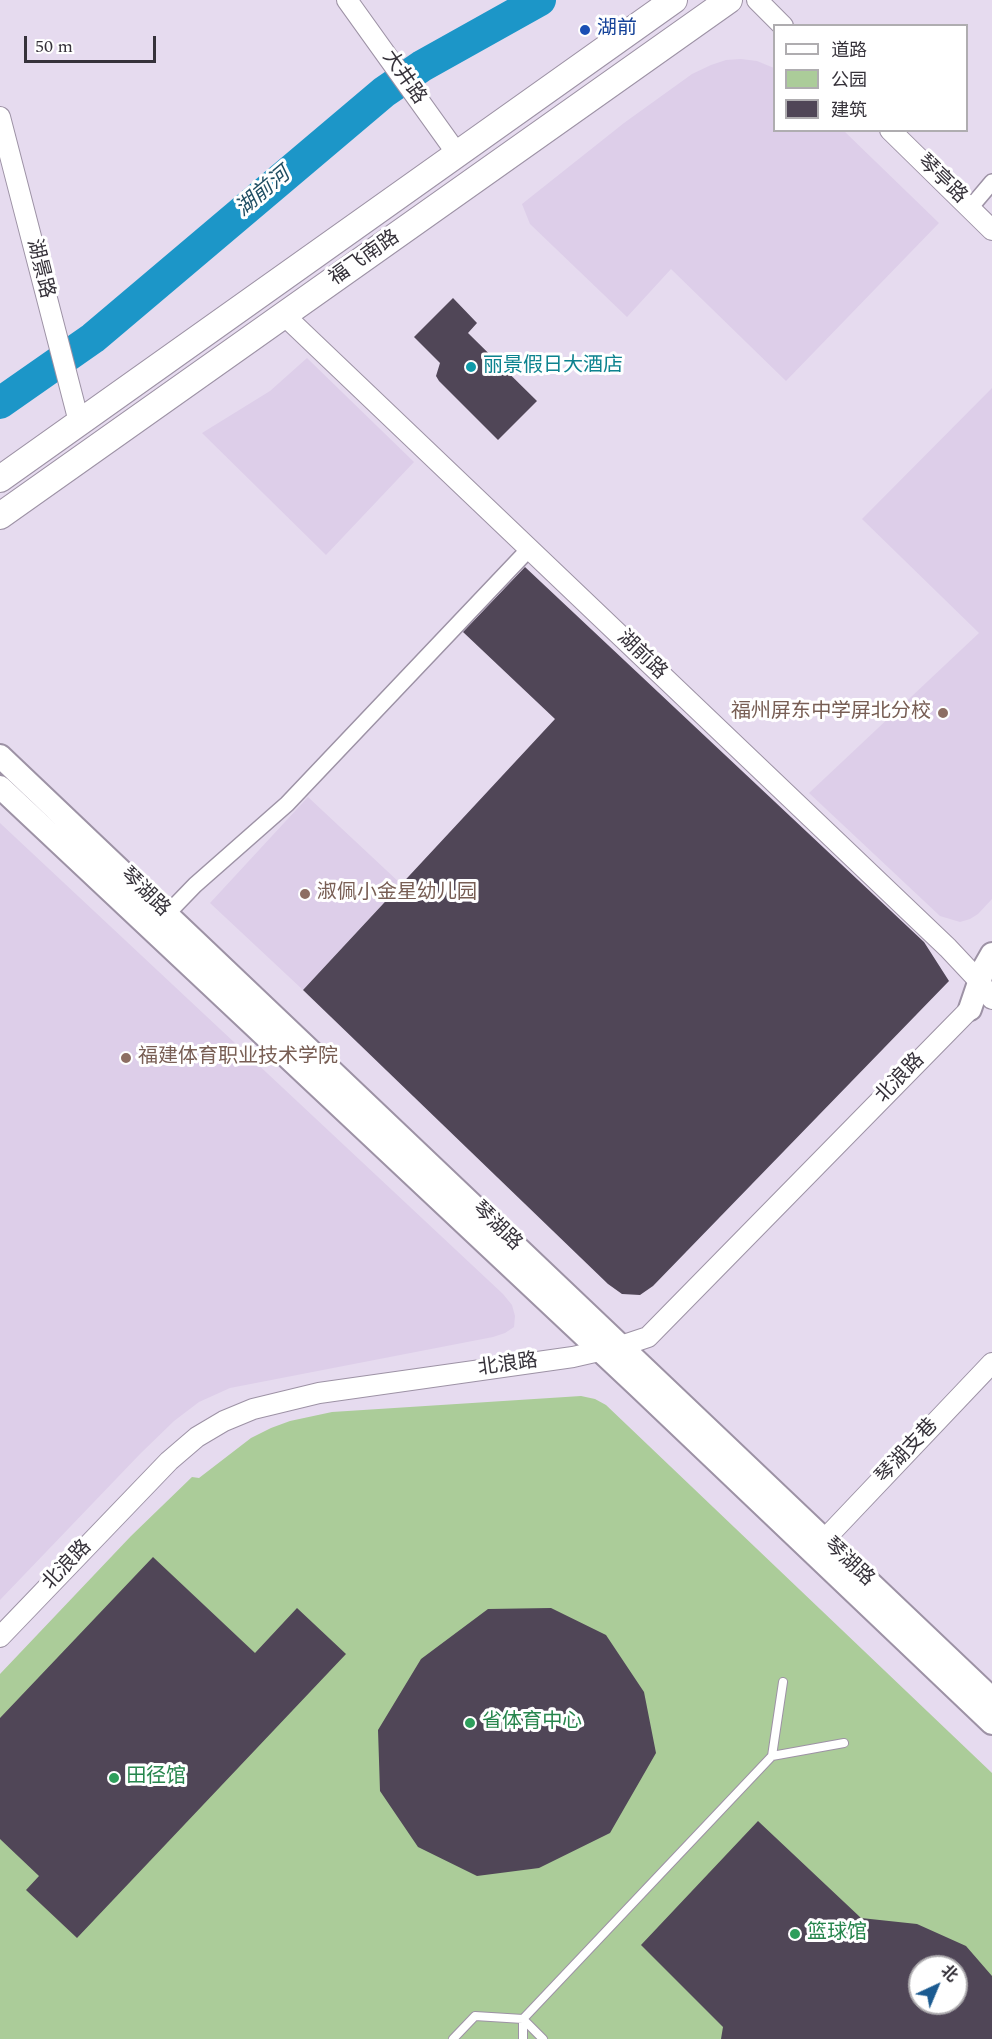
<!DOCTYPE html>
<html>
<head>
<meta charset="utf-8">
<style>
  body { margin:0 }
  #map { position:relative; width:992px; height:2039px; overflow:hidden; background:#e6dbef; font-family:Spectral,"Noto Sans SC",serif }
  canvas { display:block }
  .legend { position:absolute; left:773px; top:24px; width:195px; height:108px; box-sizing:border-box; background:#fff; border:2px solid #afadb0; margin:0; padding:8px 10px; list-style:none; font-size:18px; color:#36323a }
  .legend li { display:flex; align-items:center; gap:12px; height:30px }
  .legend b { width:30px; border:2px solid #afadb0 }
  .north { position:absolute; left:908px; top:1955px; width:60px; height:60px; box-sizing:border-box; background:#fff; border:2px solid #afadb0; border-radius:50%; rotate:44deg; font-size:16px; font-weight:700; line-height:24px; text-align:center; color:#36323a }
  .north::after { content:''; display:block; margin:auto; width:21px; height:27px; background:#1b5b91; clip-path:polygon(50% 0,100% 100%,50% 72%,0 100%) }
  .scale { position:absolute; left:24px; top:36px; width:132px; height:27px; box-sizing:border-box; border:3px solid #36323a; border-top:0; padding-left:8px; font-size:18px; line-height:21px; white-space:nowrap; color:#36323a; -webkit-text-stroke:4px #fff; paint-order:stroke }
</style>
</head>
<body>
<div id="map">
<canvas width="992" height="2039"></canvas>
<ul class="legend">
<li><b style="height:8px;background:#fff"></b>道路</li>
<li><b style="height:16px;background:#abcc99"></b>公园</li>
<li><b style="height:16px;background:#504657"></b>建筑</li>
</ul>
<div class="north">北</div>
<div class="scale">50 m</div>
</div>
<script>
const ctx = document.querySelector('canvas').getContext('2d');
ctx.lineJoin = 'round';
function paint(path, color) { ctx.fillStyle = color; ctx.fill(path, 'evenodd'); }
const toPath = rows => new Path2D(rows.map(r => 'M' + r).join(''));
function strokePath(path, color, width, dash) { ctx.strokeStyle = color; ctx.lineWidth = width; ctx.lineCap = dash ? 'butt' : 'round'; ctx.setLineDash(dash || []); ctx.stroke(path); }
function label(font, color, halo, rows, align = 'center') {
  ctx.font = font + ' Spectral,"Noto Sans SC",serif'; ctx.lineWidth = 6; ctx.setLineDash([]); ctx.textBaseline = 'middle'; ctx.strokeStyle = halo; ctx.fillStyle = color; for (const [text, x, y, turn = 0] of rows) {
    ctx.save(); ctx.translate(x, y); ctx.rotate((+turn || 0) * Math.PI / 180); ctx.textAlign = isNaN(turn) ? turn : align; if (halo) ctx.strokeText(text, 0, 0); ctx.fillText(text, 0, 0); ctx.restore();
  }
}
paint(toPath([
  [741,59,757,61,774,68,774,130,844,131,939,223,786,381,671,269,627,317,530,224,522,204,624,123,692,74,711,65,726,60],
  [307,358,414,462,326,555,202,433,270,391],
  [992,388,992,899,978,914,970,919,960,922,940,916,809,793,979,633,862,519],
  [308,797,401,884,303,990,210,903],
  [0,823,503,1294,512,1305,515,1316,514,1327,505,1333,493,1337,230,1388,199,1402,174,1421,140,1454,0,1600]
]), '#ddcee9');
paint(toPath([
  [581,1396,595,1399,606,1405,992,1773,992,2039,0,2039,0,1674,131,1536,192,1477,199,1478,251,1438,271,1428,290,1421,332,1412],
  [920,1967,956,1967,956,2003,920,2003]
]), '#abcc99');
strokePath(toPath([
  [0,403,93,338,384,92,422,66,540,0]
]), '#1c96c8', 32);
paint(toPath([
  [453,298,477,323,468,333,537,401,498,440,439,381,436,376,440,363,414,337],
  [525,567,924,942,949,981,653,1286,640,1295,622,1294,608,1284,303,990,555,719,463,632],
  [153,1557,255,1653,297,1608,346,1654,77,1938,26,1890,39,1876,0,1839,0,1718],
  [551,1608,606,1635,644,1692,656,1753,610,1833,539,1868,477,1876,418,1847,380,1791,378,1730,421,1659,488,1609],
  [758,1821,861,1918,917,1924,966,1946,992,1976,992,2039,721,2039,723,2027,641,1945],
  [920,1967,956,1967,956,2003,920,2003]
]), '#504657');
const service = toPath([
  [772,1756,783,1682],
  [453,2039,475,2016,523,2019,543,2039],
  [523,2039,523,2019,772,1756,844,1743]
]);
const minor = toPath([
  [970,208,992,182],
  [166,915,195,885,287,804,529,549]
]);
const tertiary = toPath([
  [347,0,458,155],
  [757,0,783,26],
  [0,117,79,422],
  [890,130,992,230],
  [285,316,948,948,979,981,992,999],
  [824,1540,992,1363],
  [0,1637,169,1461,197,1437,224,1421,253,1409,319,1393,573,1357,621,1346,648,1337,970,1009]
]);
const secondary = toPath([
  [0,756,992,1699],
  [0,787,638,1386,992,1723],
  [970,1009,984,968,992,954]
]);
const primary = toPath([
  [0,479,674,0],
  [0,516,729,0]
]);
strokePath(service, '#9d92a5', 10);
strokePath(minor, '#9d92a5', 18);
strokePath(tertiary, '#9d92a5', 22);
strokePath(secondary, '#9d92a5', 26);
strokePath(primary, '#9d92a5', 28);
strokePath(service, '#fff', 8);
strokePath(minor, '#fff', 15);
strokePath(tertiary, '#fff', 20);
strokePath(secondary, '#fff', 22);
strokePath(primary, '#fff', 26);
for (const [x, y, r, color] of [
  [585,30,6,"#1a4fb4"],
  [471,367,6,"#0f9aa8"],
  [943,713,6,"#8d6e63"],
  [305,894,6,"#8d6e63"],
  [126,1058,6,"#8d6e63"],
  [470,1723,6,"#2e9e5b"],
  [114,1778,6,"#2e9e5b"],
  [795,1934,6,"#2e9e5b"]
]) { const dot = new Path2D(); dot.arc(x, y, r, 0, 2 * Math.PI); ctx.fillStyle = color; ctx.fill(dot); strokePath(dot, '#fff', 2); }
label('20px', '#164399', '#fff', [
  ["湖前",597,30]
], 'left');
label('20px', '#36323a', '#fff', [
  ["大井路",403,78,55],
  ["琴亭路",941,180,44],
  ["福飞南路",365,259,-35],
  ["湖景路",39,269,76],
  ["湖前路",641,656,44],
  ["琴湖路",144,893,44],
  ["北浪路",901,1079,-46],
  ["琴湖路",496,1227,44],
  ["北浪路",508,1366,-8],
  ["琴湖支巷",908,1452,-47],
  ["琴湖路",848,1563,43],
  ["北浪路",68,1566,-46]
]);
label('20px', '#0d838f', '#fff', [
  ["丽景假日大酒店",483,367]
], 'left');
label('20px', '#785e54', '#fff', [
  ["福州屏东中学屏北分校",931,713,"right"],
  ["淑佩小金星幼儿园",317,894],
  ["福建体育职业技术学院",138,1058]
], 'left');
label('20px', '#27864d', '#fff', [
  ["省体育中心",482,1723],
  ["田径馆",126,1778],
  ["篮球馆",807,1934]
], 'left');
label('italic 21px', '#1e4c61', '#fff', [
  ["湖前河",264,193,-40]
]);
</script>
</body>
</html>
